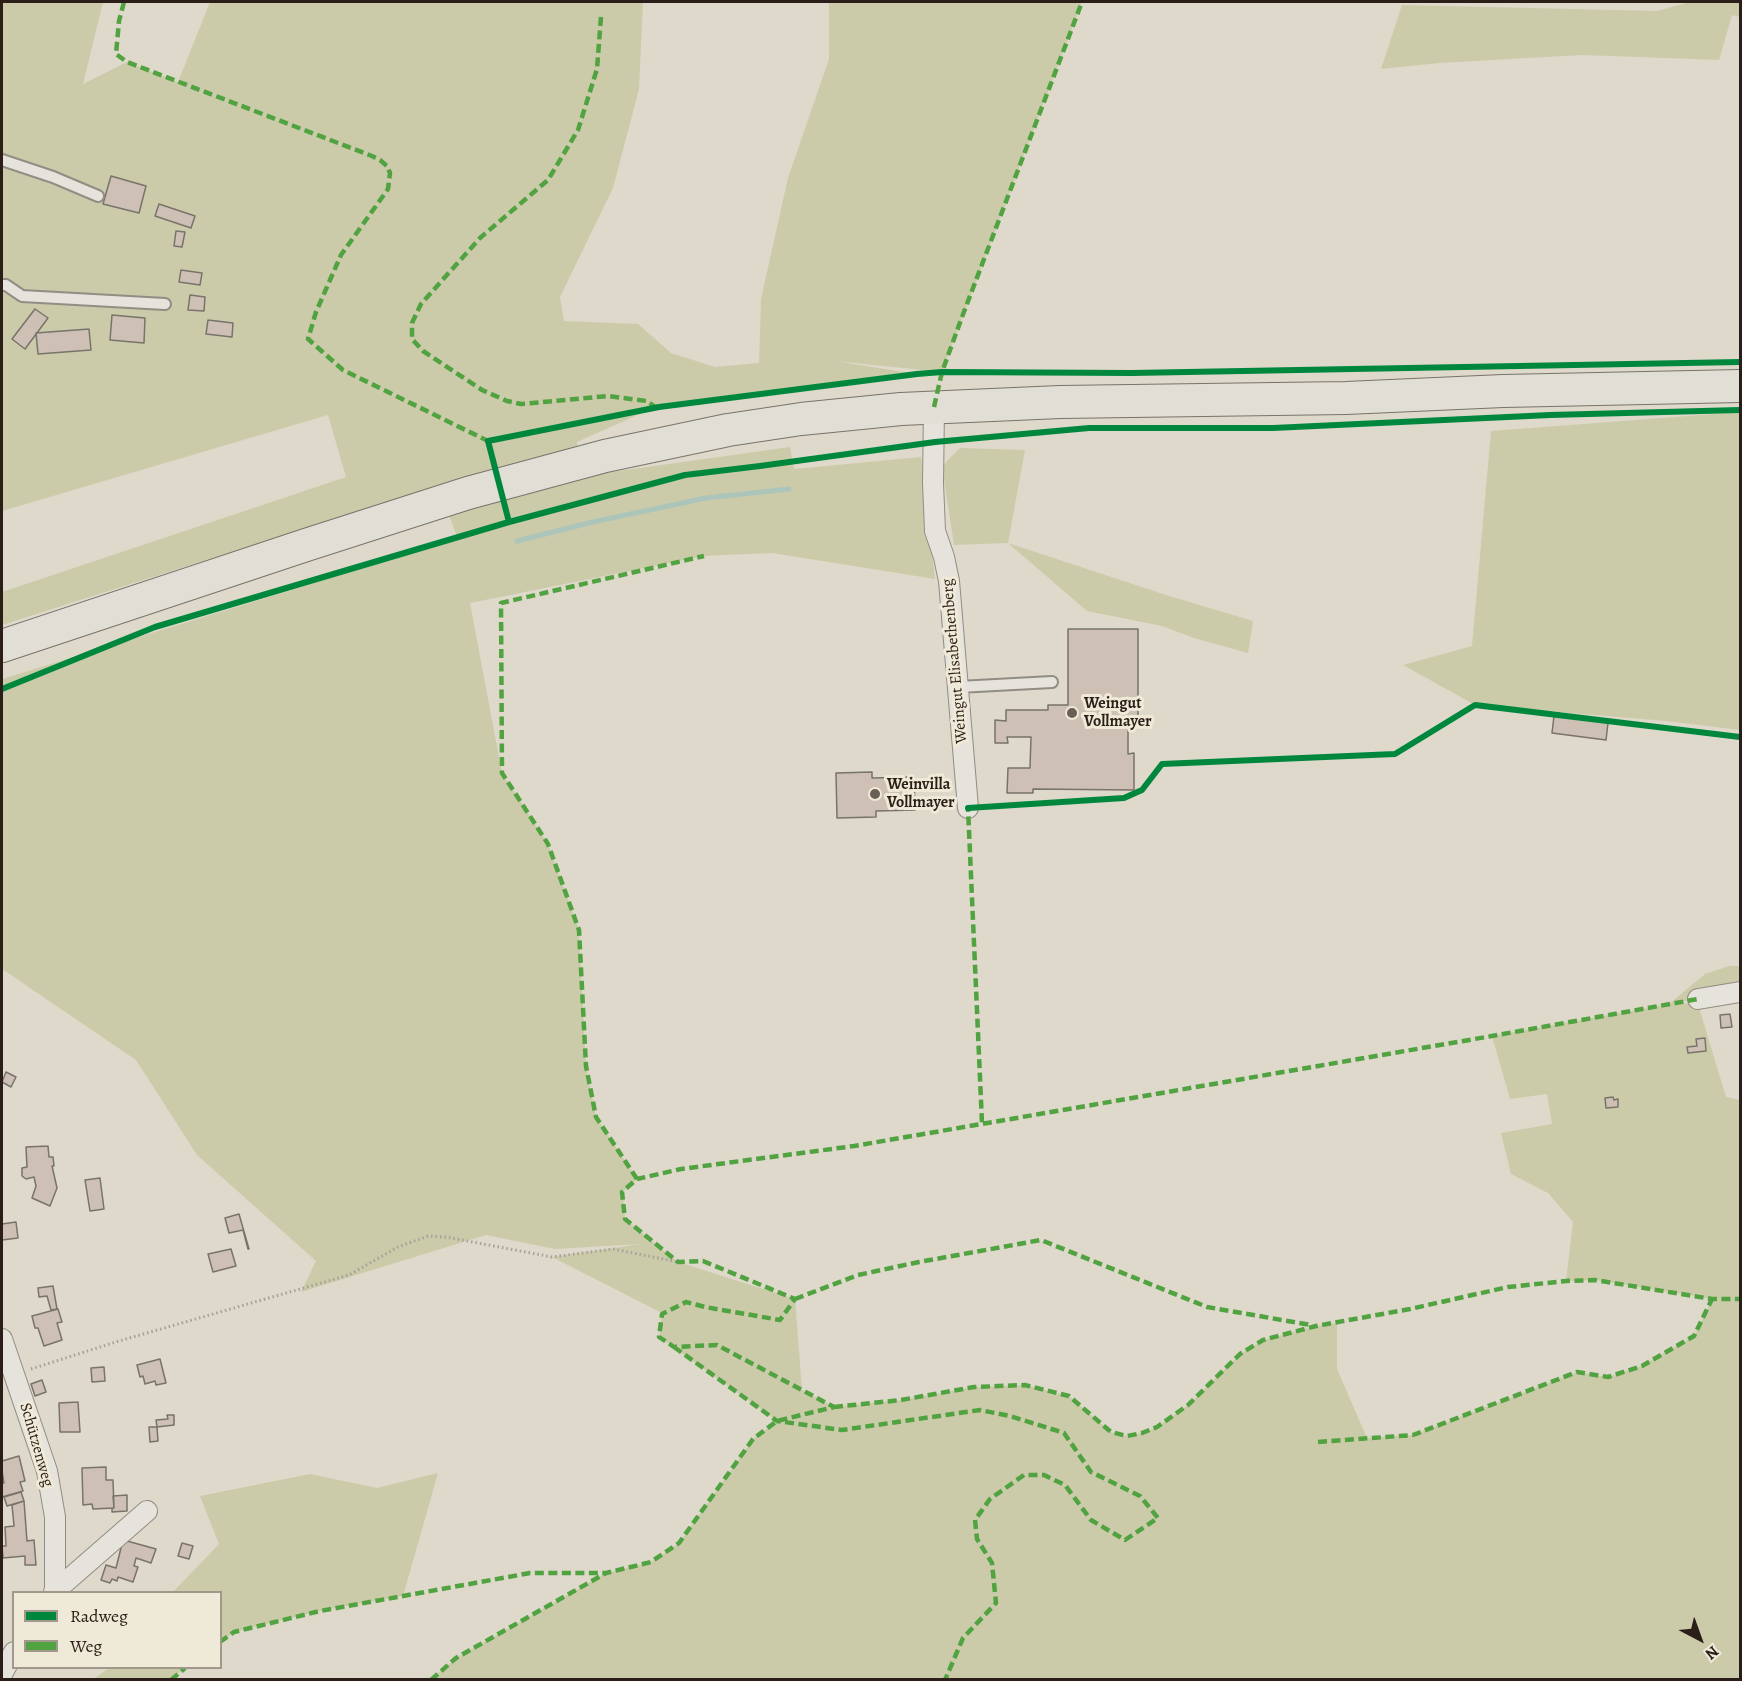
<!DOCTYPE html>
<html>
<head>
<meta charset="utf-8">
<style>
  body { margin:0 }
  #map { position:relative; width:1742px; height:1681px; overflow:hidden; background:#ded9ca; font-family:Alegreya,serif }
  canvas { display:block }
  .frame { position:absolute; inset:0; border:3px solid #2b1d17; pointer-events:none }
  .legend { position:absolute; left:12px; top:1591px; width:210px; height:78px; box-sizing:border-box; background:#efe9d7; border:2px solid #a1978a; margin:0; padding:8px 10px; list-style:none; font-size:18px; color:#2b1d17 }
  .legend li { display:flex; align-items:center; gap:12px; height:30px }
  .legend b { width:30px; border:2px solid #a1978a }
  .north { position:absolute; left:1670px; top:1609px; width:60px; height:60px; -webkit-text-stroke:4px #efe9d7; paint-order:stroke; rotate:139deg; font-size:16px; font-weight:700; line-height:24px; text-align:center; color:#2b1d17 }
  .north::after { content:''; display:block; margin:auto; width:21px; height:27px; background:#2b1d17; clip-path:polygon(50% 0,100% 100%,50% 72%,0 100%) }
</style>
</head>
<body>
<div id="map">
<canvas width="1742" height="1681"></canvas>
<div class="frame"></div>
<ul class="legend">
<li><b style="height:8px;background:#00873e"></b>Radweg</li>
<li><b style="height:8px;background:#51a240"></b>Weg</li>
</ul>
<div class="north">N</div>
</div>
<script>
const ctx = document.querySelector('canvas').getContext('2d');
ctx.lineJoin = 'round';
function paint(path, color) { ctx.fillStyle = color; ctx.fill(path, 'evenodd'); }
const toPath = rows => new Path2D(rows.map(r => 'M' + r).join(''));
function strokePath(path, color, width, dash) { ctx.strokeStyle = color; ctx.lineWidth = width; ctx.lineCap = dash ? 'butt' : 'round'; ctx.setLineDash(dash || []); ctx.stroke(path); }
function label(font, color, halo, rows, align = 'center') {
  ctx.font = font + ' Alegreya,serif'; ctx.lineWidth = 6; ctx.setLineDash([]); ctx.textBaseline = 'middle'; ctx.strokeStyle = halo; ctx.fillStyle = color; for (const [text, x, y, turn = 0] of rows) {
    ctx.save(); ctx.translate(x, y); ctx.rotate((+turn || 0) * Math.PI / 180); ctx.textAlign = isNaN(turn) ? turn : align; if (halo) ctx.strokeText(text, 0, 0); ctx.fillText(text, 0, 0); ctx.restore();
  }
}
paint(toPath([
  [2,2,103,2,83,84,127,62,178,82,210,2,643,2,639,89,613,188,560,297,564,321,638,324,671,353,715,367,759,363,761,299,788,178,829,59,829,2,1082,2,942,372,834,361,917,374,655,407,577,442,583,476,790,447,794,469,921,457,935,579,772,553,704,556,470,603,502,773,548,844,579,930,586,1066,596,1117,637,1179,623,1192,625,1219,678,1262,795,1299,802,1390,834,1407,901,1400,974,1387,1025,1385,1069,1396,1111,1432,1127,1436,1142,1433,1157,1427,1188,1405,1240,1354,1263,1340,1316,1326,1337,1323,1337,1369,1367,1438,1413,1435,1577,1372,1608,1377,1641,1366,1694,1336,1712,1299,1595,1280,1566,1281,1573,1222,1548,1193,1511,1174,1501,1133,1552,1124,1547,1094,1510,1099,1492,1036,1669,1004,1705,974,1729,966,1740,966,1740,992,1673,1003,1698,1004,1726,1097,1740,1100,1740,1679,431,1679,456,1658,606,1573,651,1562,679,1543,753,1439,777,1421,659,1337,662,1313,552,1257,641,1244,555,1249,486,1235,301,1292,316,1261,197,1155,136,1060,2,969,2,679,458,539,438,486,2,625,2,592,346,477,328,415,2,511],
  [1690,2,1740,2,1740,17,1732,15,1719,60,1582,55,1439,63,1381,69,1402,5,1657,11],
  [1740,412,1740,730,1666,721,1475,705,1403,665,1472,646,1491,431],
  [960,448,1025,450,1008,543,1166,595,1253,621,1248,653,1194,638,1162,626,1087,611,1008,543,954,545,942,466],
  [438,1473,403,1596,320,1611,234,1632,221,1642,220,1592,173,1592,219,1544,200,1496,310,1474,377,1488],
  [109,1668,185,1668,171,1679,94,1679]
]), '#cbcba9');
strokePath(toPath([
  [517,541,593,522,706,498,789,489]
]), '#acc5ba', 5);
const building = toPath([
  [111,176,146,186,139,213,103,204,111,176],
  [159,204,195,216,191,228,155,216,159,204],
  [176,231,185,232,182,247,174,246,176,231],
  [181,270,202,273,200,285,179,282,181,270],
  [190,295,205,297,204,311,188,310,190,295],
  [35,309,48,318,25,349,12,339,35,309],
  [112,315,145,318,144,343,110,340,112,315],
  [208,320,233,323,232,337,206,334,208,320],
  [89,329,91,350,38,354,36,333,89,329],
  [1068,629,1138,629,1138,716,1128,716,1128,754,1134,753,1134,790,1033,789,1033,793,1007,793,1008,768,1030,768,1031,737,1007,737,1008,743,995,743,995,720,1006,721,1006,710,1048,710,1048,705,1068,705,1068,629],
  [1554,716,1608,723,1606,740,1552,733,1554,716],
  [872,772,872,778,914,777,915,810,876,811,876,817,837,818,836,773,872,772],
  [1730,1014,1732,1027,1721,1028,1720,1015,1730,1014],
  [1705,1038,1706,1051,1688,1053,1687,1047,1697,1046,1696,1039,1705,1038],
  [6,1072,16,1077,11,1087,2,1082,6,1072],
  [1613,1097,1614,1100,1618,1099,1618,1107,1606,1108,1605,1098,1613,1097],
  [48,1146,49,1157,53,1157,54,1166,52,1166,57,1188,50,1206,32,1198,36,1186,34,1177,26,1179,22,1176,22,1168,27,1167,26,1147,48,1146],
  [100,1178,104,1209,90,1211,85,1180,100,1178],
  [239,1214,249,1249,248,1249,243,1230,229,1233,225,1218,239,1214],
  [16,1222,18,1238,2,1240,2,1224,16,1222],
  [231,1249,236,1266,213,1272,208,1254,231,1249],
  [53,1286,57,1309,51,1310,47,1296,39,1297,38,1288,53,1286],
  [58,1309,62,1322,57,1323,62,1340,44,1346,38,1328,35,1328,32,1316,58,1309],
  [160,1359,166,1383,156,1385,155,1381,145,1384,143,1376,140,1377,137,1365,160,1359],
  [104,1367,105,1381,92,1382,91,1368,104,1367],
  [42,1380,46,1392,35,1396,31,1384,42,1380],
  [78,1402,80,1432,60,1432,59,1403,78,1402],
  [167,1415,174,1415,174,1425,157,1427,156,1420,168,1419,167,1415],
  [149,1427,157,1427,158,1441,150,1442,149,1427],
  [19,1456,25,1481,20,1482,23,1491,2,1497,2,1483,4,1483,2,1471,2,1461,19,1456],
  [106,1467,106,1480,113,1480,114,1508,93,1509,92,1504,83,1505,82,1468,106,1467],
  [21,1492,24,1501,7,1506,4,1497,21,1492],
  [127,1495,127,1511,112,1512,112,1508,114,1508,113,1496,127,1495],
  [24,1501,27,1541,34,1540,36,1565,25,1565,25,1556,3,1558,2,1546,6,1546,5,1527,14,1526,12,1505,24,1501],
  [127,1541,156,1549,151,1563,136,1558,134,1566,138,1567,133,1582,118,1577,117,1581,112,1579,110,1583,101,1580,106,1565,116,1568,122,1544,127,1541],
  [182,1543,193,1546,189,1559,178,1556,182,1543]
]);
paint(building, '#cec0b4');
strokePath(building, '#78736b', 1.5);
const lane = toPath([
  [2,160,53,177,98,196],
  [2,285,6,285,22,296,165,304],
  [958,687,1052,682]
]);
const street = toPath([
  [934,407,933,483,935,531,944,557,949,581,968,808],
  [1698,999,1740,992],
  [2,1339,47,1471,55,1517,55,1590],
  [54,1592,147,1511],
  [2,1674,14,1652]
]);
const primary = toPath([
  [2,646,306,545,468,493,605,456,728,430,801,419,901,409,1060,402,1346,398,1503,391,1740,386]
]);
strokePath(lane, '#918d84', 14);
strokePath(street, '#918d84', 22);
strokePath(primary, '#78736b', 34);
strokePath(toPath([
  [31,1369,119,1341,349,1275,398,1247,428,1236,446,1237,552,1257,613,1249,678,1262]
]), '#a4a09a', 3, [1.5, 3]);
strokePath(lane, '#e6e3dc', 10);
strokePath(street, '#e6e3dc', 20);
strokePath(primary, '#e1ded6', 32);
strokePath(toPath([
  [124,2,119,21,116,54,127,62,372,156,380,160,387,166,390,173,388,189,341,255,316,312,308,339,343,370,488,441],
  [601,17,597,69,578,130,548,180,480,238,421,304,412,323,412,339,423,351,482,390,507,401,521,404,608,396,647,401,655,407,657,407],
  [934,407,942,372,962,317,1082,2],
  [973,807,968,808,982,1123],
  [637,1179,596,1117,586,1066,579,930,548,844,502,773,501,603,704,556],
  [795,1299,858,1275,919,1262,1041,1240,1207,1307,1311,1325],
  [674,1347,777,1421,842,1430,980,1410,1010,1416,1064,1433,1091,1472,1140,1496,1158,1518,1125,1540,1091,1520,1065,1485,1044,1475,1024,1475,990,1499,975,1520,977,1539,992,1563,996,1603,963,1638,945,1680],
  [834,1407,901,1400,974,1387,1025,1385,1069,1396,1111,1432,1127,1436,1142,1433,1157,1427,1188,1405,1240,1354,1263,1340,1316,1326,1410,1309,1508,1287,1566,1281,1595,1280,1712,1299,1740,1299],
  [1318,1442,1413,1435,1577,1372,1608,1377,1642,1366,1694,1336,1712,1299],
  [220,1642,234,1632,320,1611,403,1596,530,1573,606,1573,651,1562,679,1543,753,1439,777,1421,834,1407,717,1345,674,1347,659,1337,662,1314,686,1302,705,1307,780,1320,795,1299,703,1261,678,1262,625,1219,622,1192,637,1179,681,1169,854,1146,1492,1036,1698,999],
  [171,1680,185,1668],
  [431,1680,456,1658,606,1573]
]), '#51a240', 4.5, [9, 4.5]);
strokePath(toPath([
  [509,522,488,441,659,407,917,374,942,372,1132,373,1740,362],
  [2,689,155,627,509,522,685,475,760,466,935,442,1089,428,1273,428,1550,415,1740,410],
  [968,808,1124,798,1142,790,1162,764,1395,754,1475,705,1740,737]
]), '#00873e', 6);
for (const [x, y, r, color] of [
  [1072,713,6,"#6a5f56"],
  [875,794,6,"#6a5f56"]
]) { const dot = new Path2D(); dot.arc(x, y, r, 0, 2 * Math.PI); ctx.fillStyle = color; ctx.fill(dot); strokePath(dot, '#efe9d7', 2); }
label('16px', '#2b1d17', '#efe9d7', [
  ["Weingut Elisabethenberg",955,661,-95],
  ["Schützenweg",36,1445,74]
]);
label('bold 16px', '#2b1d17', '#efe9d7', [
  ["Weingut",1084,704],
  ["Vollmayer",1084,722],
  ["Weinvilla",887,785],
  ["Vollmayer",887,803]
], 'left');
</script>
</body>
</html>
